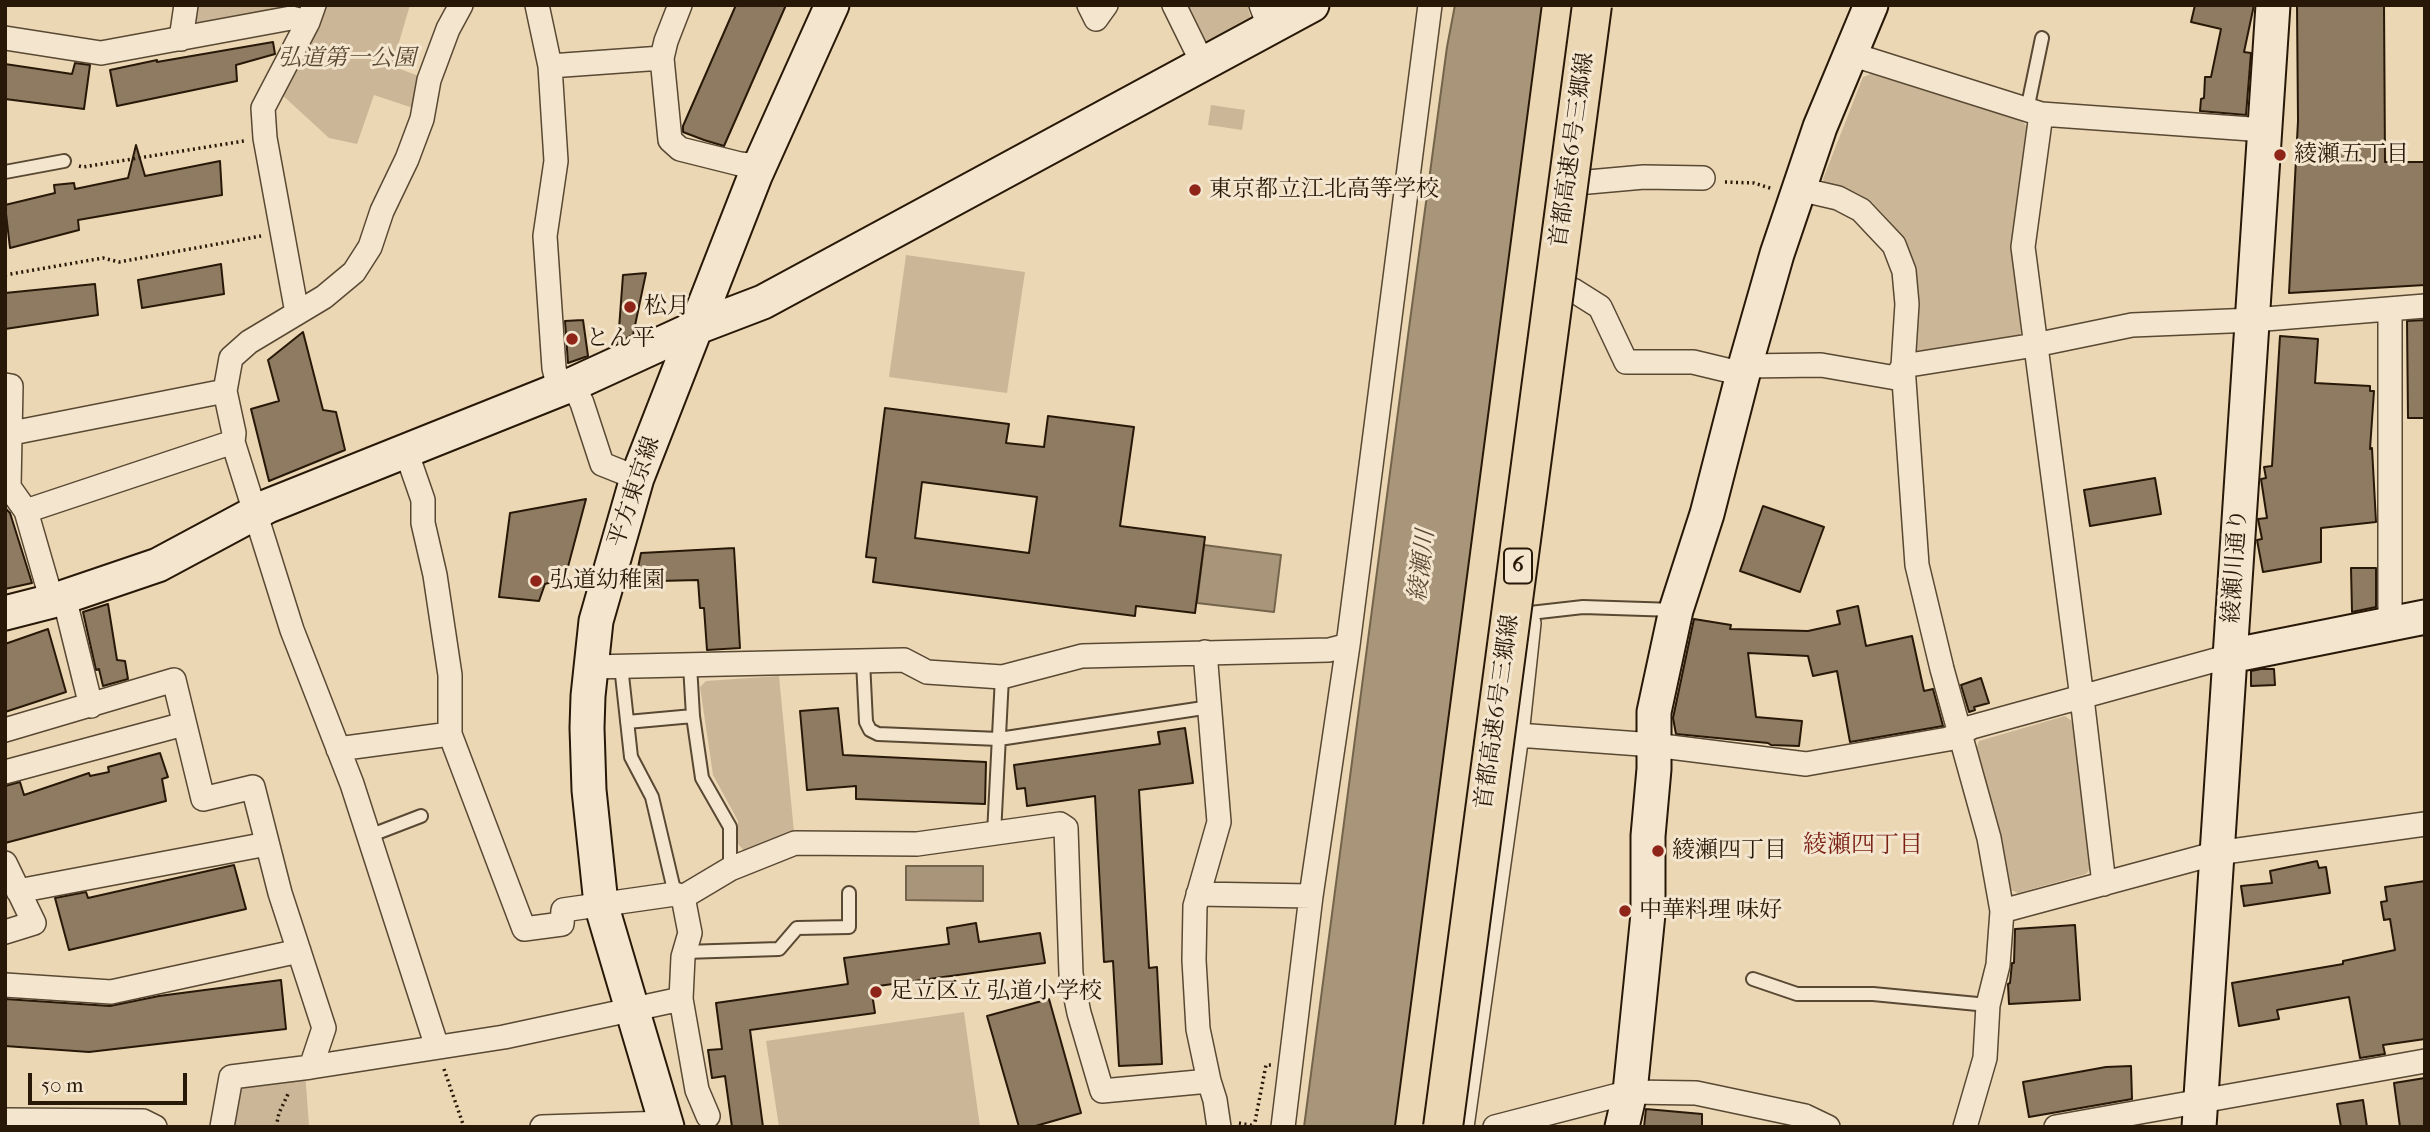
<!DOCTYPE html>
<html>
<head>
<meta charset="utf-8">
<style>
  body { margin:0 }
  #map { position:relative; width:2430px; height:1132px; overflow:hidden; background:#ecd7b4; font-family:"IM FELL French Canon",serif }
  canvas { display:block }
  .frame { position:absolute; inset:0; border:7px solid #281808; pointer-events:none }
  .scale { position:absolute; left:28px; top:1073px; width:159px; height:32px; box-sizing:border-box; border:4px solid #281808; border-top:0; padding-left:9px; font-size:21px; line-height:24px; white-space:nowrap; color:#281808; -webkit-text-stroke:5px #f3e5ce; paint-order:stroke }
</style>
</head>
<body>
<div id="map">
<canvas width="2430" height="1132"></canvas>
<div class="frame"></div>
<div class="scale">50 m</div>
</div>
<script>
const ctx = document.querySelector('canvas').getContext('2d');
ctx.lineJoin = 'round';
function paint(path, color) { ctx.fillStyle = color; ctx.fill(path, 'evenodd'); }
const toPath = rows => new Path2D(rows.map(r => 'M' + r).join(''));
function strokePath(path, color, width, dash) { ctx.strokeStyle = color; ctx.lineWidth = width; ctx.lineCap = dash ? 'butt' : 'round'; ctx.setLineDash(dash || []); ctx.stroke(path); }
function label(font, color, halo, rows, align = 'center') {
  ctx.font = font + ' "IM FELL French Canon","Noto Serif JP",serif'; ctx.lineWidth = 6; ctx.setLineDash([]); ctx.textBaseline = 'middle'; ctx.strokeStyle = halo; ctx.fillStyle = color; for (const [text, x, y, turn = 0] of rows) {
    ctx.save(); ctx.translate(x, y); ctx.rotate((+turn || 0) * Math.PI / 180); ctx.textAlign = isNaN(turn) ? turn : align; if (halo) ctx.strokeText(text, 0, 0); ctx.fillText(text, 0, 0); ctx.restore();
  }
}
paint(toPath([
  [190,5,410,5,392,66,424,78,419,110,374,95,357,144,329,138,280,93,315,22,187,29],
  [1186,5,1247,5,1251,19,1205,43],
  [1871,74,2022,121,2028,128,2011,245,2021,332,2018,339,1920,354,1913,349,1917,280,1910,254,1893,225,1872,202,1857,193,1825,185,1823,179,1863,77],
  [1211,105,1245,110,1242,130,1208,125],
  [906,255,1025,272,1007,393,889,377],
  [779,676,794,832,745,852,738,844,738,821,713,775,700,687,706,681],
  [2065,716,2073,722,2091,867,2086,874,2018,893,2009,889,1976,750,1979,741],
  [964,1012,980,1127,779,1127,766,1041],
  [305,1071,309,1125,312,1127,224,1127,233,1079]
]), '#cbb797');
const water = toPath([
  [1455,5,1549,5,1402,1127,1304,1127,1409,328,1447,47,1455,5],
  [1204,545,1281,555,1274,612,1197,603,1204,545],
  [906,866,983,866,983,901,906,900,906,866]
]);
paint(water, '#a9967a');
strokePath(water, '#75644c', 2);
const building = toPath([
  [736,5,786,5,724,146,704,140,683,132,683,126,736,5],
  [2195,5,2254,5,2244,52,2251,53,2246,115,2200,111,2201,99,2204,98,2205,77,2211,77,2221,29,2191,22,2195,5],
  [2297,5,2384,5,2385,162,2425,162,2425,285,2289,293,2298,121,2297,5],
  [273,42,275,54,236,65,237,81,117,106,110,70,157,60,157,62,273,42],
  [75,63,90,65,84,109,5,99,5,64,72,74,75,63],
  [136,145,145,176,220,161,222,195,78,220,79,230,10,248,5,205,55,193,54,185,74,183,75,189,128,178,136,145],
  [221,264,224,294,142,308,138,280,221,264],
  [646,273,633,335,618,342,623,275,646,273],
  [95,284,98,315,5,329,5,293,95,284],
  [583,320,588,356,568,363,565,321,583,320],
  [2425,320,2425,418,2408,418,2407,321,2425,320],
  [303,332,323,410,336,412,345,450,269,481,251,409,279,401,268,360,303,332],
  [2280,336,2318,339,2315,383,2370,386,2370,391,2374,391,2370,449,2372,448,2376,522,2321,528,2321,562,2263,572,2257,540,2262,539,2258,519,2267,518,2261,479,2266,478,2264,467,2272,466,2280,336],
  [885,408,1009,424,1006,443,1044,447,1048,416,1134,427,1120,526,1205,537,1195,613,1136,606,1135,616,873,582,876,558,866,557,885,408],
  [922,482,1037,497,1029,553,915,538,922,482],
  [2155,478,2161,514,2090,526,2084,490,2155,478],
  [586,499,565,578,545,584,539,601,499,597,510,513,586,499],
  [1763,506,1824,527,1800,592,1740,571,1763,506],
  [5,508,10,513,32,583,5,589,5,508],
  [734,548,740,648,707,650,704,608,700,608,698,580,659,581,659,586,634,587,641,553,734,548],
  [2351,568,2376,568,2376,607,2352,612,2351,568],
  [108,604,117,660,125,661,128,679,103,686,99,669,96,670,83,612,108,604],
  [1858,606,1866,646,1912,636,1924,691,1933,689,1943,726,1850,742,1837,671,1813,676,1808,656,1748,653,1756,717,1802,721,1799,746,1771,745,1768,743,1676,734,1673,718,1694,619,1731,625,1730,629,1808,631,1840,624,1837,611,1858,606],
  [48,629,66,692,5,712,5,644,48,629],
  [2261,669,2274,669,2275,685,2251,686,2251,671,2261,669],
  [1981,678,1989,703,1974,707,1975,710,1969,712,1961,685,1981,678],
  [838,708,843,755,986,762,985,804,856,799,856,786,807,790,800,711,838,708],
  [1185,728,1193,783,1139,790,1149,968,1157,967,1162,1064,1119,1066,1113,961,1104,962,1095,796,1027,806,1025,788,1017,789,1014,765,1160,744,1158,732,1185,728],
  [160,753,168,777,162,779,166,801,5,843,5,786,20,782,24,795,89,773,90,776,109,772,108,767,160,753],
  [2317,861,2319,868,2326,867,2330,893,2244,906,2241,886,2272,883,2270,871,2317,861],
  [234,865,246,909,69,950,55,898,86,892,88,898,234,865],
  [2425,881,2425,1039,2383,1045,2385,1054,2360,1058,2349,997,2277,1010,2279,1019,2239,1026,2232,983,2343,964,2343,961,2395,950,2390,919,2384,920,2381,902,2387,901,2385,887,2425,881],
  [976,923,979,942,1040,933,1045,963,871,987,875,1013,750,1030,763,1127,732,1127,725,1076,712,1078,708,1050,722,1049,716,1003,848,984,844,958,949,944,947,928,976,923],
  [2075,925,2080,1000,2009,1004,2008,984,2010,983,2012,963,2014,963,2015,929,2075,925],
  [281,980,286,1029,89,1052,5,1046,5,999,110,1006,159,996,281,980],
  [1049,999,1081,1113,1032,1127,1019,1127,987,1016,1049,999],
  [2131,1066,2132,1099,2029,1117,2023,1082,2106,1067,2131,1066],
  [2425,1078,2425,1127,2400,1127,2394,1083,2425,1078],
  [2363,1100,2367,1127,2341,1127,2337,1104,2363,1100],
  [1646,1109,1702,1114,1702,1127,1644,1127,1646,1109]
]);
paint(building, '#8e7b61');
strokePath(building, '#281808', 2);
const lane = toPath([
  [2027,110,2042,38],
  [5,172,64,161],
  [1530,613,1583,607,1675,610],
  [863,661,866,722,870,730,878,734,999,739,1210,707],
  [690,665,693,716,702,778,730,827,730,869],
  [621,666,631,757,652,797,675,894],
  [627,722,693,716],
  [994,834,1002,677],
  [369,836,421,816],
  [684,952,779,949,797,928,849,927,849,893],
  [1753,979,1797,994,1873,994,1988,1005]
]);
const street = toPath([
  [537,5,550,66,556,161,545,236,554,368,559,389],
  [680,5,666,41,662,58,670,140,680,149,740,164,760,166],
  [1089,5,1096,19,1106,5],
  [1174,5,1203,64],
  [1261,5,1270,29],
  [5,38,101,53,291,18,308,22],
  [181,39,186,5],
  [1851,54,2041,114,2265,130],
  [550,66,662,58],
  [2041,114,2023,247,2082,698,2104,884],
  [1588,182,1644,177,1703,178],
  [1799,189,1838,198,1861,210,1894,245,1904,271,1907,304,1903,366,1917,565,1942,669,1989,838,2002,911,1998,965,1988,1005,1985,1058,1965,1127],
  [1573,290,1600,307,1626,362,1693,362,1743,374],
  [2390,309,2390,624],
  [297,313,265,138,263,108,308,22,314,5],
  [1745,366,1821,365,1896,378,1903,366,2035,345,2132,325,2253,320,2425,306],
  [573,384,582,403,602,464,637,478],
  [5,385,11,386,9,487,26,511,52,601],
  [12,433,225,391],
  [406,451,423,500,423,523,435,575,450,675,450,734,524,929,562,924,563,910,675,894,683,897,690,933,683,957,681,999,697,1090,708,1116],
  [26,511,233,442],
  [64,597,91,706],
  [1205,652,1219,822,1195,906,1194,960,1198,1029,1209,1081,1215,1100,1219,1127],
  [591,667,904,660,927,672,1002,677,1082,656,1329,650,1348,645],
  [5,730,174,680,203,799,253,787,280,893,324,1028,311,1067],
  [1517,735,1654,745,1806,764,1948,739,1972,727,2230,656],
  [338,749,450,734],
  [5,772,184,724],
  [5,863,34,923,5,932],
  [18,891,267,844],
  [1198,894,1311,896],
  [683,897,730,869,795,843,917,844,1060,824,1066,828,1071,974,1079,1013,1102,1091,1209,1081],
  [2002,911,2217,853,2425,824],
  [5,985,111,992,299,951],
  [437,1047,352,784,292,630,233,442,234,433,225,391,231,358,249,342,324,297,354,272,370,247,382,211,407,159,422,119,429,80,448,29,461,5],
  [5,1120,143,1121,155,1127],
  [222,1127,231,1077,311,1067,504,1037,681,999],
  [542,1127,666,1123],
  [1283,1127,1311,896,1348,645,1430,5],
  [1462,1127,1517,735,1529,623],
  [1495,1127,1630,1092,1696,1093,1805,1116,1828,1127],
  [2056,1127,2425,1061]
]);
const secondary = toPath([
  [5,613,52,601,158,565,268,506,573,384,695,328,763,302,1312,5],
  [2230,656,2425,617],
  [667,1127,601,904,589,790,587,728,588,696,596,621,637,478,755,176,832,5],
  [1622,1127,1630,1092,1648,914,1648,836,1654,769,1654,712,1676,610,1707,514,1745,366,1777,254,1820,127,1871,5],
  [2199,1127,2273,5]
]);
const highway = toPath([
  [1415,1127,1562,5]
]);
strokePath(lane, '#594833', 16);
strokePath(street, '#594833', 26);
strokePath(secondary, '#281808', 37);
strokePath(highway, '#281808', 42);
strokePath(toPath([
  [79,166,83,167,244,141],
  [1725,182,1754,183,1773,189],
  [5,275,103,258,119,262,261,236],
  [444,1069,464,1127],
  [1239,1123,1255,1126],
  [276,1127,279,1113,289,1092],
  [1254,1127,1266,1065,1271,1065]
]), '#281808', 3.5, [2, 3.5]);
strokePath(lane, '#f3e5ce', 12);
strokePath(street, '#f3e5ce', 23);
strokePath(secondary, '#f3e5ce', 33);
strokePath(highway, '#ecd7b4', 38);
const highwayBridge = toPath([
  [1443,1127,1592,5]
]);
strokePath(highwayBridge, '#281808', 42, []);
strokePath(highwayBridge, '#ecd7b4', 38);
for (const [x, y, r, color] of [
  [2280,155,7,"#8f2418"],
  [1195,190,7,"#8f2418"],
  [630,307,7,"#8f2418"],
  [572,339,7,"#8f2418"],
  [536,581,7,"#8f2418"],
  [1658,851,7,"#8f2418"],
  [1625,911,7,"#8f2418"],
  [876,992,7,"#8f2418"]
]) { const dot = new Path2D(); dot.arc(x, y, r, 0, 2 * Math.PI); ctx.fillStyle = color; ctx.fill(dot); strokePath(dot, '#f3e5ce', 2.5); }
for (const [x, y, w] of [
  [1518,566,28]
]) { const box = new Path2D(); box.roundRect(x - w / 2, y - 17.5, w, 35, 5); ctx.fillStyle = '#f3e5ce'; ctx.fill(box); strokePath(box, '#281808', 2); }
label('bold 21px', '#281808', null, [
  ["6",1518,566]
]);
label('italic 23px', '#594833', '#f3e5ce', [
  ["弘道第一公園",347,59]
]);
label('23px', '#281808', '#f3e5ce', [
  ["首都高速6号三郷線",1573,150,-82],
  ["平方東京線",635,492,-71],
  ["綾瀬川通り",2236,566,-86],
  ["首都高速6号三郷線",1498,712,-82]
]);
label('23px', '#281808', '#f3e5ce', [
  ["綾瀬五丁目",2294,155],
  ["東京都立江北高等学校",1209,190],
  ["松月",644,307],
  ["とん平",586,339],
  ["弘道幼稚園",550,581],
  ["綾瀬四丁目",1672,851],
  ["中華料理 味好",1639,911],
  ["足立区立 弘道小学校",890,992]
], 'left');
label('italic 24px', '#5c4a36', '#f3e5ce', [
  ["綾瀬川",1423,566,-83]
]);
label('24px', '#7a1f14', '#f3e5ce', [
  ["綾瀬四丁目",1863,846]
]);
</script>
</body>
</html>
